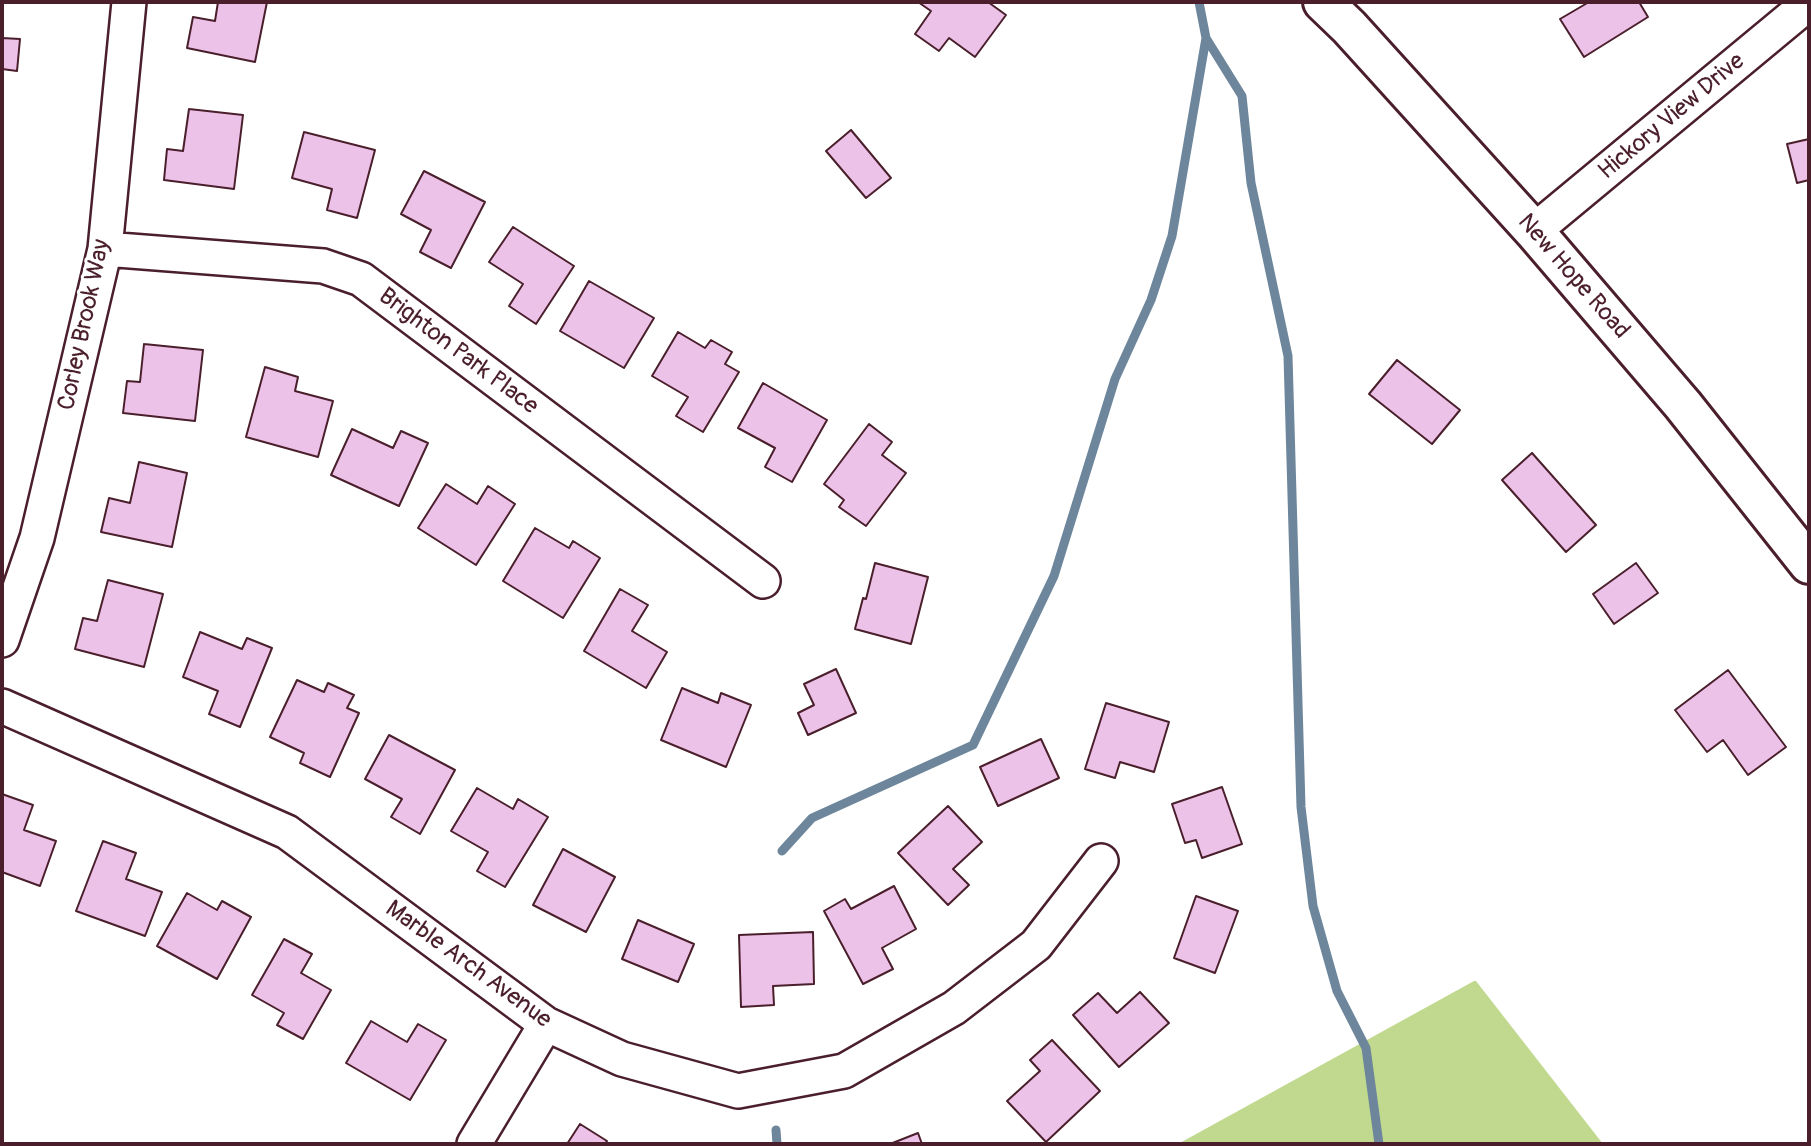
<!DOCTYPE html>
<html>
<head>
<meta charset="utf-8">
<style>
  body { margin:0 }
  #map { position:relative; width:1811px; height:1146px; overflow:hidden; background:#fff; font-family:Pangolin,sans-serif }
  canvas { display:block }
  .frame { position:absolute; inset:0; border:4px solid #4a1f2b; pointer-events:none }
</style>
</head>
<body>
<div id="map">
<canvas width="1811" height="1146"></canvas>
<div class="frame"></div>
</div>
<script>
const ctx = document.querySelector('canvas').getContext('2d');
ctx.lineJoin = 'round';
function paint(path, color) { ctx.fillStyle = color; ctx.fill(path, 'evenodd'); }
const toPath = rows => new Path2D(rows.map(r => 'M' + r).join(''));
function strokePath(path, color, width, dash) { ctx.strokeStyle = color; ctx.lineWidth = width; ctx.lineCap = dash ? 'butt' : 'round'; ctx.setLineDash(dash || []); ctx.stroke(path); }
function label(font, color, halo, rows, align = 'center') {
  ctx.font = font + ' Pangolin,sans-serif'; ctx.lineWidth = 6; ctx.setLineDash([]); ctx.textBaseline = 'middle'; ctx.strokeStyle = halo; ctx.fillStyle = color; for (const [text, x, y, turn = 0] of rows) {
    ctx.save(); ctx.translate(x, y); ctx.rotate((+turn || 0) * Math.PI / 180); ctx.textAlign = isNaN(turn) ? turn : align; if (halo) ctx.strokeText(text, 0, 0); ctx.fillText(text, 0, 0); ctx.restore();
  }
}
paint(toPath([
  [1476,981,1603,1144,1178,1144,1474,981]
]), '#c0d98f');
strokePath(toPath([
  [1206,38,1242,96,1251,183,1288,356,1301,807,1313,906,1337,991,1366,1048,1379,1144],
  [782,851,812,818,973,745,1054,576,1115,379,1151,300,1172,236,1206,38,1199,2],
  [776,1130,777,1144]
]), '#6d869b', 9);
const building = toPath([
  [218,2,267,2,255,62,187,48,193,17,215,21,218,2],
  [918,2,988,2,1006,15,975,57,949,38,939,51,915,34,931,11,918,2],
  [1589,2,1639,2,1648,17,1584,57,1560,19,1589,2],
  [2,38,20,39,17,71,2,69,2,75,2,38],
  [189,109,243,115,234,189,164,180,167,149,183,151,189,109],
  [851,130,891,178,866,198,826,151,851,130],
  [304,132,375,150,357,218,327,210,332,189,292,178,304,132],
  [1809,139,1809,180,1797,183,1787,144,1809,139],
  [424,171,485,202,451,268,420,252,431,230,401,214,424,171],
  [513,227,574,266,536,324,509,306,523,284,489,262,513,227],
  [589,281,654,318,624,368,560,331,589,281],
  [678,332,705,348,711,340,732,352,725,364,739,372,703,432,676,416,688,397,652,376,678,332],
  [144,344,203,350,195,421,123,413,127,381,140,382,144,344],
  [1397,360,1460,410,1432,444,1369,394,1397,360],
  [265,367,298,377,295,391,333,401,318,457,246,437,265,367],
  [763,383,827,420,792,482,765,467,775,448,738,428,763,383],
  [869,424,892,442,882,455,906,473,866,526,839,507,844,500,824,484,869,424],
  [352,429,393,448,401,431,428,443,399,506,331,475,352,429],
  [1532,453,1596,525,1566,552,1502,480,1532,453],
  [139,462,187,473,172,547,101,532,109,498,130,503,139,462],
  [446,484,477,504,488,486,515,504,476,565,418,528,446,484],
  [535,528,569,548,573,541,600,558,563,618,503,581,535,528],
  [875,563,928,577,911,644,855,629,863,598,866,599,875,563],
  [1636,563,1658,593,1614,624,1593,594,1636,563],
  [108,580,163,594,144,667,75,649,83,618,97,621,108,580],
  [620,589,648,605,632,631,667,652,646,688,584,651,620,589],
  [200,632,242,649,247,638,272,648,240,727,209,714,218,691,183,677,200,632],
  [836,669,856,713,808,735,798,713,814,705,804,684,836,669],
  [1728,670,1786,747,1748,775,1723,740,1707,752,1675,710,1728,670],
  [297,680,324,692,328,683,354,695,347,708,359,713,330,777,300,763,304,753,270,737,297,680],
  [682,688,718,703,721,693,751,705,726,767,661,740,682,688],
  [1106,703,1169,722,1154,772,1120,762,1115,778,1085,769,1106,703],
  [389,735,455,770,420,834,391,817,402,799,365,779,389,735],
  [1041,739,1059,778,998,806,980,767,1041,739],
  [1222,787,1242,844,1202,858,1196,840,1185,843,1172,804,1222,787],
  [477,788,513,809,518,799,548,817,505,887,477,871,488,852,451,831,477,788],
  [2,794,33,805,24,830,56,841,40,886,2,872,2,794],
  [948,806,982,842,953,869,969,885,948,905,898,853,948,806],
  [103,841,136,853,126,879,162,892,145,936,76,911,103,841],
  [563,849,615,877,586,932,533,905,563,849],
  [894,886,916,929,882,948,893,969,863,984,824,911,845,899,851,909,894,886],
  [187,893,217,910,222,901,251,917,217,979,157,946,187,893],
  [1196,896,1238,911,1215,973,1174,958,1196,896],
  [638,920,694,944,678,982,622,959,638,920],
  [813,932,814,984,773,986,774,1005,741,1007,739,935,813,932],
  [284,939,312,954,301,973,331,990,303,1039,277,1025,284,1013,252,995,284,939],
  [1140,992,1169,1023,1119,1067,1073,1015,1098,993,1117,1013,1140,992],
  [371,1021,407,1042,418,1024,446,1040,410,1100,346,1063,371,1021],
  [1052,1040,1100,1091,1046,1142,1007,1101,1040,1071,1030,1060,1052,1040],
  [580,1124,607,1141,605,1144,567,1144,580,1124],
  [918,1133,922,1144,890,1144,918,1133]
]);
paint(building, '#ecc2e9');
strokePath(building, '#4a1f2b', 2);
const minor = toPath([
  [1534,231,1809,3],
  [105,249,323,266,361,279,763,581],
  [2,640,37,538,105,249,129,2],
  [2,706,287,832,546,1024,622,1059,738,1091,844,1071,954,1008,1036,945,1101,861],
  [474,1144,546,1024]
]);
const tertiary = toPath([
  [1323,2,1349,27,1534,231,1683,405,1809,564]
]);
strokePath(minor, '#4a1f2b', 38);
strokePath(tertiary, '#4a1f2b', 44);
strokePath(minor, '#fff', 33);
strokePath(tertiary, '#fff', 38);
label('24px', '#4a1f2b', '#fff', [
  ["Hickory View Drive",1672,117,-40],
  ["New Hope Road",1573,277,49],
  ["Corley Brook Way",85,325,-78],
  ["Brighton Park Place",458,352,37],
  ["Marble Arch Avenue",468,965,36]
]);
</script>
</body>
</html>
